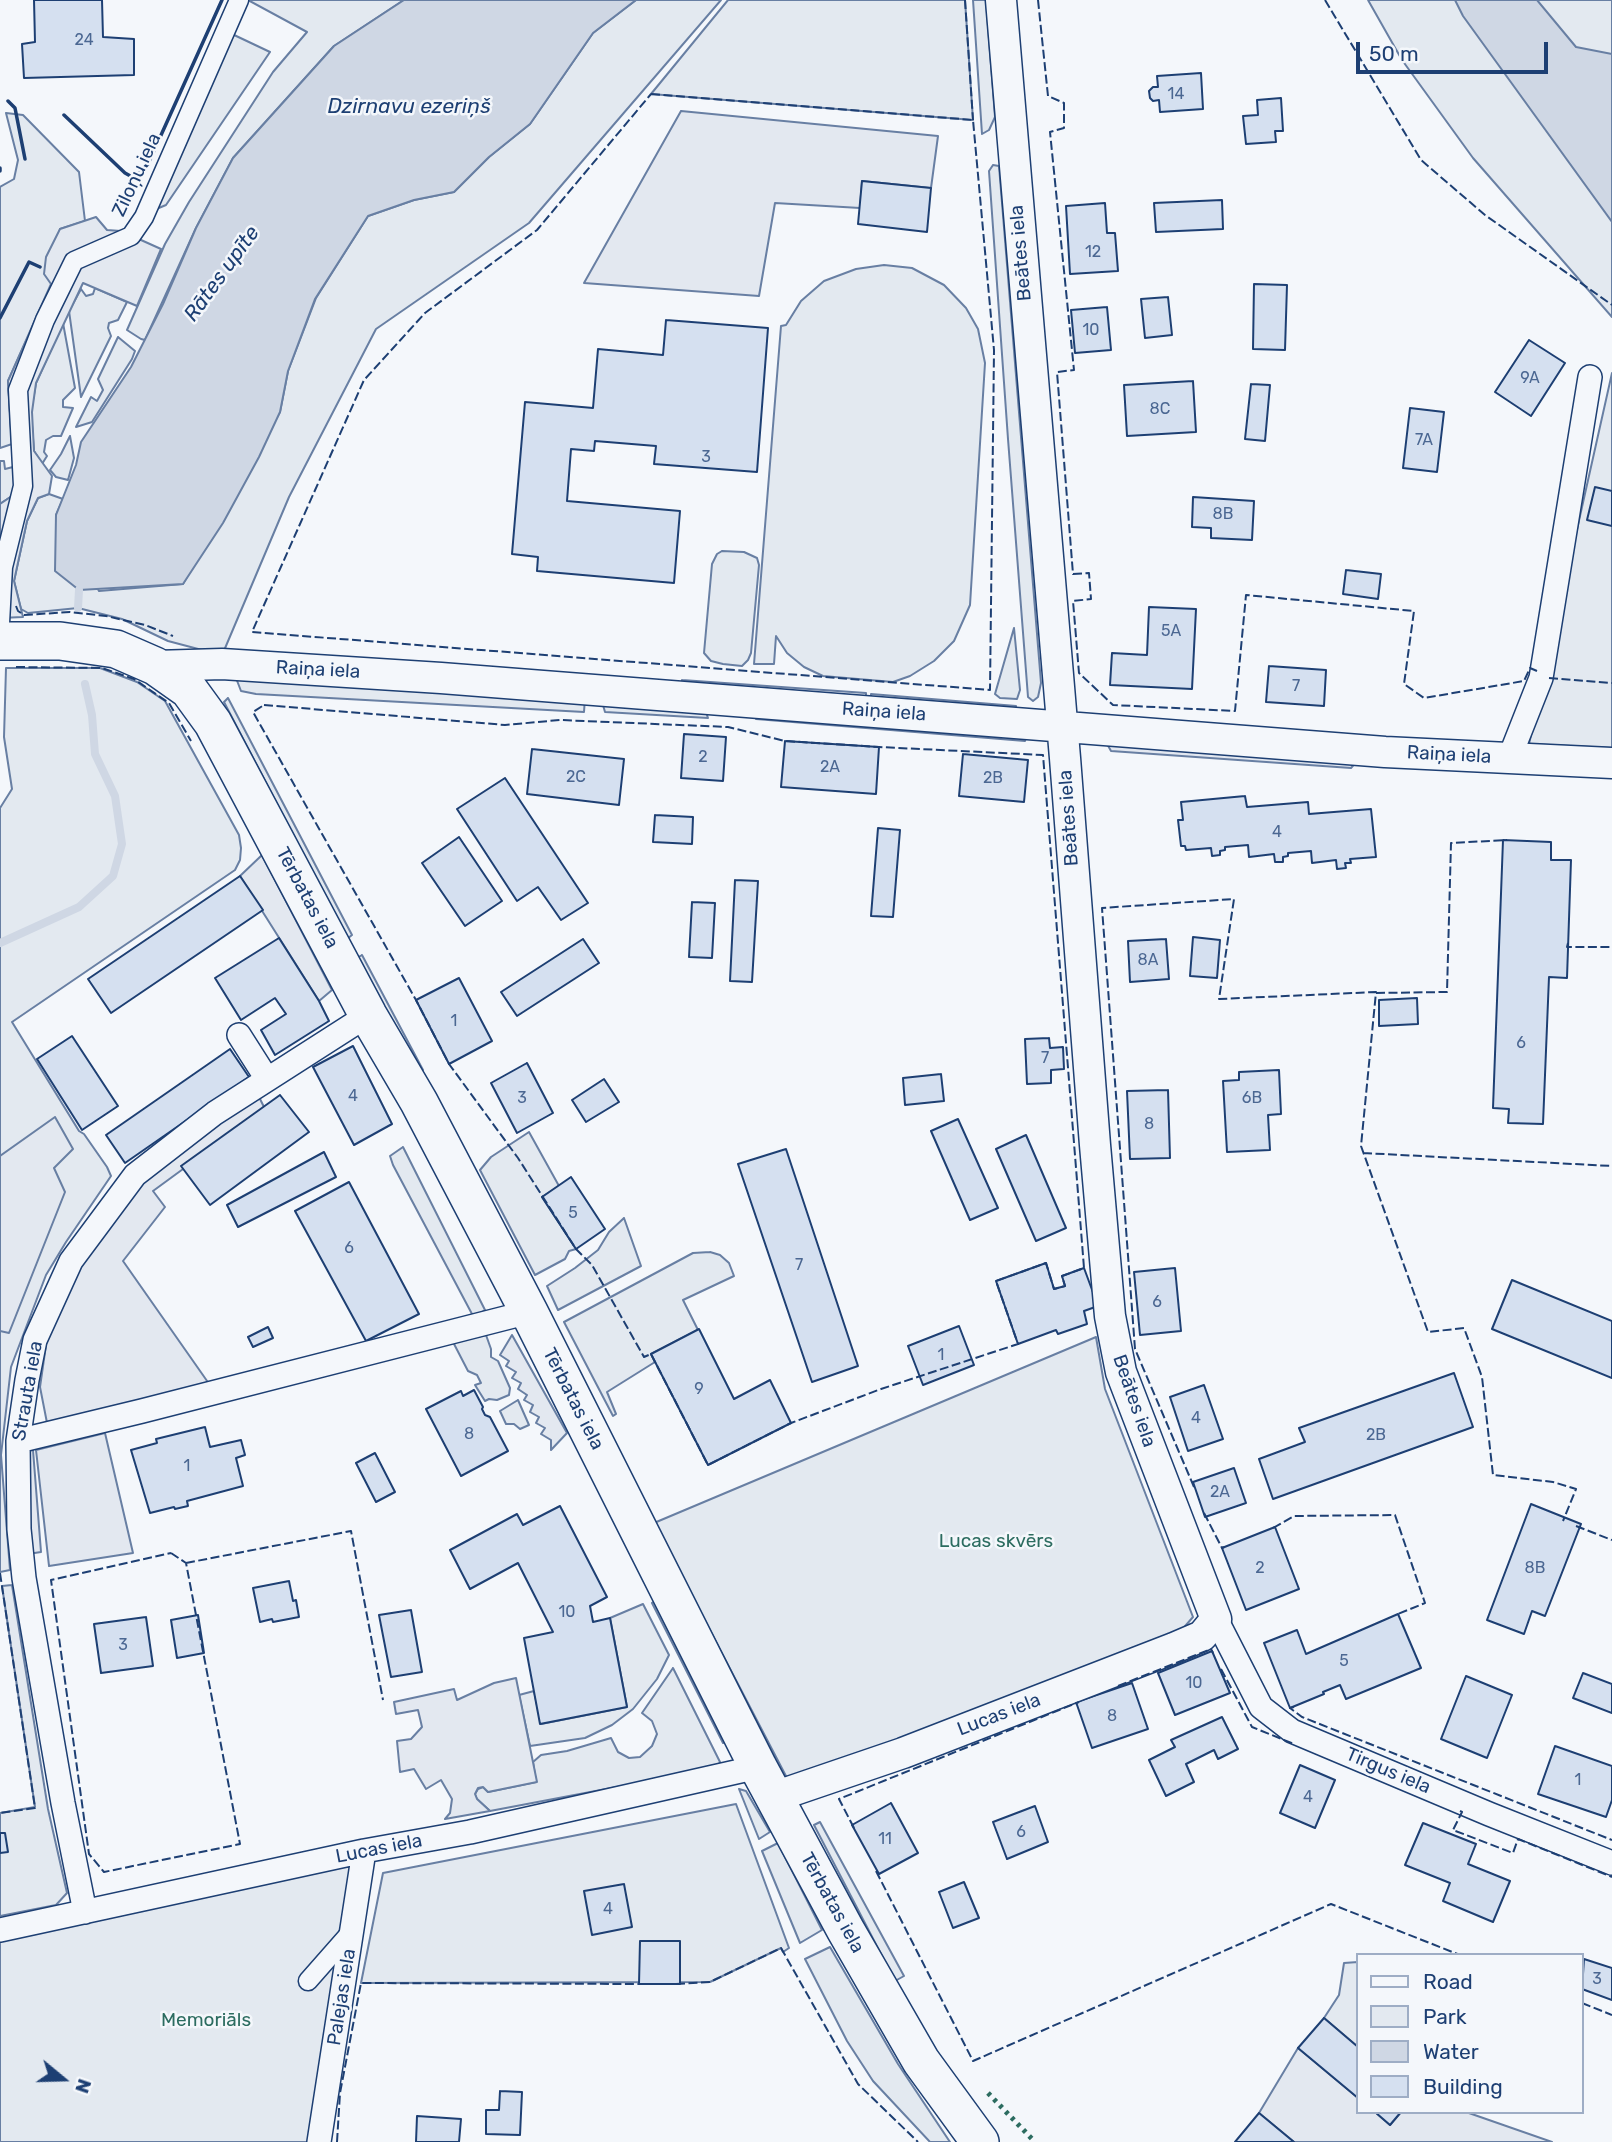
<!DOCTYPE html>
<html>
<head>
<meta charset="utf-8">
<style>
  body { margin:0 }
  #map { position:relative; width:1612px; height:2142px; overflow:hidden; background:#f4f7fb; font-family:Rubik,sans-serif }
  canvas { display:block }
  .legend { position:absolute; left:1356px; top:1953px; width:228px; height:161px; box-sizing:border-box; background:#f4f7fb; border:2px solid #9eadc5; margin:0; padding:9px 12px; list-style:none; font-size:21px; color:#1d3f73 }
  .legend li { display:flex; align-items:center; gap:14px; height:35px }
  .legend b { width:35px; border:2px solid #9eadc5 }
  .north { position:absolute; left:28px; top:2044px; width:70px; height:70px; -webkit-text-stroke:5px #f4f7fb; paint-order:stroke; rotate:109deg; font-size:19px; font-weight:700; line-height:28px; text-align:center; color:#1d3f73 }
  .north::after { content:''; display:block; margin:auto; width:24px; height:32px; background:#1d3f73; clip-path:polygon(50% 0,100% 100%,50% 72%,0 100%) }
  .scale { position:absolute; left:1356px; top:42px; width:192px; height:32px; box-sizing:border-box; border:4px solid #1d3f73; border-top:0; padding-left:9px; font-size:21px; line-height:24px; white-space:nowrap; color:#1d3f73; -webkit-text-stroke:5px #f4f7fb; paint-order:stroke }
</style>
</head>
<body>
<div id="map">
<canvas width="1612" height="2142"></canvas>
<ul class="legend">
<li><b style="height:9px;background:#f4f7fb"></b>Road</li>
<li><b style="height:19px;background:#e3e9f0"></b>Park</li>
<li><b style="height:19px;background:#cfd7e4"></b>Water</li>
<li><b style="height:19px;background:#d5e0f0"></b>Building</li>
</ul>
<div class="north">N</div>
<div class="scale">50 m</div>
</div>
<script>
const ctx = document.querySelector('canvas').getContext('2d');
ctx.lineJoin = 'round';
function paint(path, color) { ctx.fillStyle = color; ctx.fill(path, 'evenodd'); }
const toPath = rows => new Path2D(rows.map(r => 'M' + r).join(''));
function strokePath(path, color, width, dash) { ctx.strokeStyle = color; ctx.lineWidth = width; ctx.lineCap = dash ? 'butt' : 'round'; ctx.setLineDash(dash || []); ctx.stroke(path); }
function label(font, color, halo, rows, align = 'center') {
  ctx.font = font + ' Rubik,sans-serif'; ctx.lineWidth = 5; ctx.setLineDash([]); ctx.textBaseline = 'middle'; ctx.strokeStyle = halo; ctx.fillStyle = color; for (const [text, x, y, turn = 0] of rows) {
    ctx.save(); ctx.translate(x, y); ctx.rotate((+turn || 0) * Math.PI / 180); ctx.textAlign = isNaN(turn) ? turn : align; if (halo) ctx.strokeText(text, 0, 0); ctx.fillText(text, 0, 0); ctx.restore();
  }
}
const green = toPath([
  [248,0,404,0,334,46,233,158,196,228,145,340,141,339,127,330,165,244,189,202,273,72,307,32,248,0],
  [636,0,721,0,529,223,376,329,289,497,223,653,202,650,168,641,122,619,78,608,28,613,21,609,14,581,27,521,38,498,49,494,63,499,56,515,99,591,183,584,280,412,288,371,316,298,368,216,414,200,454,192,489,157,530,124,593,33,636,0],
  [728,0,965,0,973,120,651,94,728,0],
  [973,0,986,0,995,117,989,130,982,134,973,0],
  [1368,0,1612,0,1612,317,1473,158,1402,60,1368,0],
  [232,34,270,52,166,205,154,210,232,34],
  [6,113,23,115,79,172,85,221,60,229,52,284,8,381,12,444,0,448,0,187,14,179,18,160,6,113],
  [993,165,999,166,1041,683,1038,697,1033,701,1028,697,1008,439,989,171,993,165],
  [884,265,912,268,944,285,966,308,978,329,985,363,970,605,954,641,934,661,910,676,893,682,823,676,804,667,787,653,776,636,774,664,754,664,781,326,786,325,801,301,824,281,856,269,884,265],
  [95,288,127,302,118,320,109,323,108,328,111,336,81,397,69,311,81,289,86,296,93,294,95,288],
  [63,323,75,388,63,400,63,407,73,408,61,436,53,436,46,440,44,452,47,456,42,464,34,451,31,412,36,383,63,323],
  [118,337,135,351,132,359,92,422,76,427,91,397,97,401,103,390,98,379,118,337],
  [1612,373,1612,748,1529,744,1612,373],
  [70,436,74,458,68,480,56,477,50,470,61,454,70,436],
  [0,461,4,461,5,469,13,467,15,494,0,504,0,461],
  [722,551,744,552,757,558,759,565,751,653,748,660,742,666,723,664,711,661,704,653,712,564,717,554,722,551],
  [1014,628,1020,690,1017,699,1000,698,995,694,1014,628],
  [6,668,100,668,137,682,165,701,239,835,241,848,240,860,235,870,12,1022,79,1131,84,1134,107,1167,111,1176,66,1242,46,1275,11,1367,1,1455,10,1570,0,1572,0,808,12,789,4,737,6,668],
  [236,678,585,698,584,712,256,694,241,691,236,678],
  [871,694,1016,706,1016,711,871,700,871,694],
  [228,698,352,935,347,939,224,702,228,698],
  [603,705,704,706,708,718,605,712,603,705],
  [757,716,1028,729,1025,741,756,719,757,716],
  [362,955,423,1070,417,1074,357,958,362,955],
  [529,1132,559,1186,542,1197,576,1249,569,1251,565,1259,535,1275,480,1170,491,1157,529,1132],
  [403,1147,485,1310,479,1314,472,1314,393,1165,390,1156,403,1147],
  [624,1218,641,1266,558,1310,547,1286,575,1268,598,1250,609,1232,624,1218],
  [710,1252,720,1255,729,1263,734,1276,683,1300,698,1330,651,1354,655,1362,607,1392,616,1414,613,1416,564,1322,693,1253,710,1252],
  [486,1335,491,1349,491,1357,498,1361,510,1388,509,1395,497,1400,489,1399,485,1401,475,1385,481,1383,477,1375,468,1371,453,1342,486,1335],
  [1096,1337,1105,1389,1193,1617,1180,1632,904,1740,787,1778,654,1523,1096,1337],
  [518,1400,529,1425,520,1429,514,1424,506,1424,500,1411,518,1400],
  [12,1585,48,1809,67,1893,56,1905,0,1916,0,1813,35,1807,2,1586,12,1585],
  [658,1600,729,1740,723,1743,652,1603,658,1600],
  [643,1604,669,1655,657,1679,633,1709,612,1725,585,1738,530,1746,519,1695,534,1691,541,1724,627,1707,610,1618,643,1604],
  [673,1668,720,1762,717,1768,490,1811,477,1799,475,1794,478,1789,483,1787,488,1792,536,1782,533,1762,541,1755,567,1751,611,1738,618,1752,629,1758,640,1757,652,1746,657,1734,652,1721,642,1713,673,1668],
  [739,1789,746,1791,770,1832,759,1839,739,1789],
  [736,1804,789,1948,783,1952,781,1948,710,1982,361,1983,383,1873,736,1804],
  [820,1822,904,1976,895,1981,814,1825,820,1822],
  [778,1843,822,1930,800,1943,762,1851,778,1843],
  [354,1864,310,2142,0,2142,0,1937,354,1864],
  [830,1947,898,2064,950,2142,930,2142,873,2081,847,2041,805,1959,830,1947],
  [1358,1962,1358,2047,1324,2018,1339,1995,1344,1963,1358,1962]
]);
paint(green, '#e3e9f0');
strokePath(green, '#687fa3', 2);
const parking = toPath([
  [681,111,938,136,931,188,862,181,860,208,775,203,759,296,584,283,681,111],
  [96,217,107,230,121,231,161,249,137,306,83,283,36,383,32,412,34,451,52,476,49,494,38,498,27,521,14,581,23,617,0,618,0,504,15,494,8,381,51,284,44,274,46,257,60,229,96,217],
  [682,680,866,693,866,700,681,686,682,680],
  [1106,742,1357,761,1351,768,1111,751,1106,742],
  [262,855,332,990,319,1001,240,876,262,855],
  [256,1091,265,1109,153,1191,165,1207,123,1261,212,1388,48,1428,40,1387,50,1317,54,1302,137,1179,256,1091],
  [55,1117,73,1149,54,1168,65,1192,9,1333,0,1331,0,1156,55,1117],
  [512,1335,567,1433,551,1450,551,1440,541,1434,545,1428,536,1423,539,1417,530,1412,533,1405,524,1400,527,1395,518,1389,521,1383,512,1378,516,1372,506,1366,509,1361,500,1355,512,1335],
  [105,1433,133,1553,49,1566,36,1450,105,1433],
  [33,1450,41,1552,28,1554,22,1451,33,1450],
  [516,1678,537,1782,488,1792,483,1787,478,1788,475,1794,477,1799,490,1811,445,1819,450,1813,452,1799,441,1780,426,1789,414,1769,400,1772,397,1741,411,1739,422,1727,418,1710,396,1714,394,1702,454,1689,457,1700,494,1683,516,1678],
  [1298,2048,1358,2098,1358,2112,1375,2112,1390,2125,1401,2112,1466,2112,1552,2142,1294,2142,1259,2113,1298,2048]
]);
paint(parking, '#e3e8f0');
strokePath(parking, '#687fa3', 2);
const water = toPath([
  [404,0,636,0,593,33,530,124,489,157,454,192,414,200,368,216,315,299,288,371,280,412,259,457,223,523,183,584,79,590,55,571,56,515,76,465,81,442,131,367,163,304,196,228,233,158,334,46,404,0],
  [1455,0,1537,0,1576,47,1612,54,1612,222,1463,16,1455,0]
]);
paint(water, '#cfd7e4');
strokePath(water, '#687fa3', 2);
strokePath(toPath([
  [78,608,79,590],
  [0,943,79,907,113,876,122,844,115,796,95,754,92,715,85,684]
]), '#cfd7e4', 8);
const building = toPath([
  [34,0,102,0,103,37,134,39,134,75,24,78,22,44,35,42,34,0],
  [1201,73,1203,109,1160,112,1159,100,1153,101,1150,98,1149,91,1153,87,1158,87,1157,76,1201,73],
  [1281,98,1283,131,1275,131,1276,142,1246,144,1243,116,1258,115,1257,100,1281,98],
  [862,181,931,188,927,232,858,224,862,181],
  [1222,200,1223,229,1156,232,1154,203,1222,200],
  [1105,203,1107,233,1115,233,1118,271,1070,274,1066,206,1105,203],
  [1254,284,1287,285,1285,350,1253,349,1254,284],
  [1168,297,1172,335,1145,338,1141,299,1168,297],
  [1107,307,1111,350,1075,353,1071,310,1107,307],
  [666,320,768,328,757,472,654,464,656,446,595,441,594,451,571,449,567,501,680,511,674,583,537,571,538,557,512,554,525,402,593,408,598,349,663,355,666,320],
  [1529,340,1565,363,1531,416,1495,392,1529,340],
  [1193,381,1196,432,1127,436,1124,385,1193,381],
  [1251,384,1270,385,1265,441,1245,439,1251,384],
  [1410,408,1444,412,1437,472,1403,468,1410,408],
  [1595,487,1612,491,1612,526,1587,520,1595,487],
  [1193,497,1254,501,1252,540,1211,538,1211,528,1192,527,1193,497],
  [1346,570,1381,574,1378,599,1343,594,1346,570],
  [1149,607,1196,609,1192,689,1110,685,1112,653,1147,655,1149,607],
  [1269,666,1326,670,1324,706,1266,702,1269,666],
  [684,734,726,737,723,781,681,778,684,734],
  [785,741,879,747,876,794,781,787,785,741],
  [532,749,624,759,619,805,527,794,532,749],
  [963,754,1028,760,1024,802,959,796,963,754],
  [505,778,588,903,561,920,538,887,517,901,457,809,505,778],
  [1245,796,1247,807,1308,802,1309,814,1371,809,1376,857,1350,859,1351,863,1345,863,1346,868,1337,869,1336,860,1312,863,1311,851,1288,853,1288,856,1283,857,1283,862,1275,862,1274,854,1249,857,1248,845,1225,847,1225,850,1220,851,1220,855,1212,856,1211,848,1186,850,1185,846,1181,846,1178,820,1183,820,1181,802,1245,796],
  [655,815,693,817,692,844,653,842,655,815],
  [878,828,900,830,893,917,871,916,878,828],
  [459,837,502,901,465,926,422,863,459,837],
  [1503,840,1551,842,1551,860,1571,860,1567,978,1549,977,1543,1124,1508,1123,1509,1109,1493,1108,1503,840],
  [240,876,263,910,111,1013,88,979,240,876],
  [735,880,758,881,752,982,730,981,735,880],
  [692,902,715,903,712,958,689,957,692,902],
  [1193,937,1220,940,1217,978,1190,976,1193,937],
  [279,938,319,1001,329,1021,275,1055,261,1030,286,1014,275,998,241,1020,215,978,279,938],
  [583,939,599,963,517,1016,501,992,583,939],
  [1166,939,1169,979,1130,982,1128,941,1166,939],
  [459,978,492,1041,449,1064,416,1000,459,978],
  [1417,998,1418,1024,1379,1026,1379,1000,1417,998],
  [72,1036,118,1106,82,1130,37,1059,72,1036],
  [1049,1038,1050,1048,1063,1047,1064,1069,1051,1070,1051,1083,1027,1084,1025,1039,1049,1038],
  [353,1046,392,1124,354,1145,313,1067,353,1046],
  [230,1049,249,1077,125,1163,106,1135,230,1049],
  [527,1063,553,1113,517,1133,491,1083,527,1063],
  [1279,1070,1281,1114,1268,1115,1270,1150,1227,1152,1223,1081,1239,1080,1239,1072,1279,1070],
  [941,1074,944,1101,905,1105,903,1078,941,1074],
  [604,1079,619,1102,586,1122,572,1100,604,1079],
  [1168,1090,1170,1158,1130,1159,1127,1091,1168,1090],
  [280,1095,309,1132,210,1205,181,1166,280,1095],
  [958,1119,998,1208,970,1220,931,1131,958,1119],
  [1026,1135,1066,1228,1036,1241,996,1149,1026,1135],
  [786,1149,858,1366,812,1382,738,1164,786,1149],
  [324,1152,336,1177,238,1227,227,1205,324,1152],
  [571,1177,605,1229,576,1249,542,1197,571,1177],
  [349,1182,419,1314,366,1341,295,1211,349,1182],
  [1046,1263,1054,1289,1065,1286,1062,1276,1084,1268,1098,1306,1084,1311,1087,1324,1058,1334,1056,1330,1018,1344,996,1281,1046,1263],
  [1175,1268,1181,1331,1140,1335,1134,1272,1175,1268],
  [1512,1280,1612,1321,1612,1378,1492,1329,1512,1280],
  [959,1326,974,1365,923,1385,908,1346,959,1326],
  [268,1327,273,1338,253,1347,248,1337,268,1327],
  [699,1329,734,1399,770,1380,791,1423,708,1465,651,1354,699,1329],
  [1454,1373,1473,1427,1273,1499,1259,1459,1305,1442,1299,1428,1454,1373],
  [1204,1385,1223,1439,1188,1451,1170,1397,1204,1385],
  [474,1390,483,1407,482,1409,485,1415,490,1417,508,1451,461,1476,426,1409,461,1391,463,1396,474,1390],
  [205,1427,210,1447,241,1440,245,1455,236,1458,243,1486,187,1501,188,1506,175,1509,174,1507,150,1513,131,1450,157,1443,156,1439,205,1427],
  [375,1453,395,1492,376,1502,356,1463,375,1453],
  [1234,1468,1246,1503,1205,1517,1193,1482,1234,1468],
  [1531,1504,1581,1524,1545,1616,1532,1611,1524,1634,1487,1620,1531,1504],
  [560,1506,607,1597,590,1606,593,1622,610,1618,627,1707,540,1724,524,1638,553,1632,518,1563,470,1589,450,1550,517,1514,523,1525,560,1506],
  [1275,1527,1299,1589,1246,1610,1222,1548,1275,1527],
  [289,1581,293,1601,296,1600,299,1617,273,1622,272,1619,260,1622,253,1588,289,1581],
  [411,1610,422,1672,391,1677,379,1615,411,1610],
  [1398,1614,1421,1668,1346,1699,1340,1685,1323,1692,1324,1694,1290,1708,1264,1643,1297,1630,1306,1654,1398,1614],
  [198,1615,204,1653,177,1658,171,1620,198,1615],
  [146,1617,153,1666,101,1673,94,1624,146,1617],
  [1212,1651,1230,1693,1175,1715,1158,1673,1212,1651],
  [1583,1673,1612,1684,1612,1713,1573,1698,1583,1673],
  [1466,1676,1512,1695,1487,1758,1441,1739,1466,1676],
  [1132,1683,1148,1729,1092,1748,1076,1702,1132,1683],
  [1222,1717,1238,1749,1218,1759,1214,1750,1186,1764,1194,1782,1166,1796,1149,1760,1175,1747,1171,1740,1222,1717],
  [1555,1746,1612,1766,1612,1800,1606,1817,1538,1794,1555,1746],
  [1300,1765,1335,1780,1315,1828,1280,1813,1300,1765],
  [891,1803,918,1853,879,1874,852,1825,891,1803],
  [1035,1806,1048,1842,1007,1859,993,1822,1035,1806],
  [1423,1823,1476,1844,1468,1864,1510,1881,1493,1922,1443,1901,1450,1883,1405,1865,1423,1823],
  [0,1833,5,1833,8,1852,0,1853,0,1833],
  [964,1882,979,1918,953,1928,939,1892,964,1882],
  [624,1884,632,1927,592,1935,584,1891,624,1884],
  [640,1941,680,1941,680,1984,639,1984,640,1941],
  [1584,1959,1612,1968,1612,2000,1582,1989,1584,1959],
  [1324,2018,1358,2047,1358,2098,1298,2048,1324,2018],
  [500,2091,522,2092,520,2135,486,2134,486,2110,499,2110,500,2091],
  [1375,2112,1401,2112,1390,2125,1375,2112],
  [1259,2113,1294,2142,1235,2142,1259,2113],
  [417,2116,461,2119,459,2142,416,2142,417,2116]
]);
paint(building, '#d5e0f0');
strokePath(building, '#1d3f73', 2);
const pedestrian = toPath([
  [0,623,3,567,23,486,18,390,45,320,74,261,131,236,144,217,239,0],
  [308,1981,352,1931]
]);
const minor = toPath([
  [1509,759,1541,678,1590,377],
  [239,1035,267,1079],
  [18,1441,142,1411,529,1312],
  [1216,1619,1261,1707,1292,1731,1489,1814,1612,1863],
  [85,1912,63,1803,24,1578,19,1529,18,1441,27,1380,35,1340,71,1261,135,1175,215,1113,368,1015],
  [0,1930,364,1851,470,1832,758,1767],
  [319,2142,364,1851]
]);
const tertiary = toPath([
  [155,666,222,664,441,678,1385,752,1612,763],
  [774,1797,903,1753,1174,1648,1202,1636,1216,1619,1121,1372,1110,1316,1095,1145,1065,758,1001,0]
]);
const primary = toPath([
  [0,641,60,641,116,649,155,666,189,690,213,723,368,1015,419,1102,529,1312,758,1767,845,1929,921,2061,980,2142]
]);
strokePath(pedestrian, '#1d3f73', 21);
strokePath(minor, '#1d3f73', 26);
strokePath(tertiary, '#1d3f73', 33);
strokePath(primary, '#1d3f73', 40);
strokePath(pedestrian, '#f4f7fb', 18);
strokePath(minor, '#f4f7fb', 23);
strokePath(tertiary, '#f4f7fb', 30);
strokePath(primary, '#f4f7fb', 37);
strokePath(toPath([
  [988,2093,1035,2142]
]), '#2c6c60', 5, [3.5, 5]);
strokePath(toPath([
  [965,0,973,120],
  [1038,0,1048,96,1064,103,1064,128,1050,132,1074,370,1057,372,1073,574,1089,573,1091,599,1073,601,1079,673,1113,705,1235,711,1246,595,1414,611,1404,684,1424,698,1524,681,1530,668,1537,671],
  [1325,0,1421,160,1485,215,1612,305],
  [651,94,973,120,994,350,990,690,252,632,364,380,425,313,537,230,651,94],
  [16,606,18,611,24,615,70,612,106,616,145,625,173,636],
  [16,667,102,668,134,679,169,703,191,741],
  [1549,678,1612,683],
  [264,705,505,725,560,720,728,727,785,741,879,747,1043,755,1084,1268,1062,1276,1065,1286,1054,1289,1046,1263,996,1281,1018,1344,881,1389,791,1423,708,1465,651,1354,644,1357,592,1265,576,1249,518,1158,449,1064,416,1000,253,712,264,705],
  [1568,943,1567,947,1612,947],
  [1376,993,1447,992,1451,843,1507,840],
  [1363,1153,1612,1166],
  [1194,1487,1135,1349,1102,908,1234,899,1219,999,1376,992,1361,1146,1428,1332,1464,1328,1482,1377,1493,1475,1553,1482,1576,1489,1563,1521],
  [1204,1513,1222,1548,1224,1547],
  [1576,1526,1612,1540],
  [1273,1528,1294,1516,1395,1515,1425,1603,1398,1614,1399,1616],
  [171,1553,186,1563,240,1844,104,1872,89,1854,51,1580,171,1553],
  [186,1563,351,1531,383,1700],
  [0,1573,35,1808,0,1813],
  [1221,1669,1252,1727,1294,1744],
  [1118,1686,1211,1649,1213,1653],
  [1294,1707,1290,1708,1302,1717,1612,1840],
  [1460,1811,1462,1812,1453,1830,1513,1853,1518,1839,1612,1877],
  [854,1828,839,1799,1079,1702],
  [876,1871,973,2061,1331,1904,1460,1955],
  [676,1984,710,1982,781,1948,858,2084,918,2142],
  [1582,2003,1612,2015],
  [337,2142,340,2093,361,1983,641,1984]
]), '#1d3f73', 2, [9, 3.5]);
strokePath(toPath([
  [8,101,15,108,25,159],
  [64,115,125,173,134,178,148,164,222,0],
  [0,168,0,171],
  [0,318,29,262,40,267]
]), '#1d3f73', 3.5);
label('16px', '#4b6792', null, [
  ["24",84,40],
  ["14",1176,94],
  ["12",1093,252],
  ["10",1091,330],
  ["9A",1530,378],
  ["8C",1160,409],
  ["7A",1424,440],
  ["3",706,457],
  ["8B",1223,514],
  ["5A",1171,631],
  ["7",1296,686],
  ["2",703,757],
  ["2A",830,767],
  ["2C",576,777],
  ["2B",993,778],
  ["4",1277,832],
  ["8A",1148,960],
  ["1",454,1021],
  ["6",1521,1043],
  ["7",1045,1058],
  ["4",353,1096],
  ["3",522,1098],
  ["6B",1252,1098],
  ["8",1149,1124],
  ["5",573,1213],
  ["6",349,1248],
  ["7",799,1265],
  ["6",1157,1302],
  ["1",941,1355],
  ["9",699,1389],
  ["4",1196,1418],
  ["8",469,1434],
  ["2B",1376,1435],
  ["1",187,1466],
  ["2A",1220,1492],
  ["2",1260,1568],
  ["8B",1535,1568],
  ["10",567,1612],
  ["3",123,1645],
  ["5",1344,1661],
  ["10",1194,1683],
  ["8",1112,1716],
  ["1",1578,1780],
  ["4",1308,1797],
  ["6",1021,1832],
  ["11",885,1839],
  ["4",608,1909],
  ["3",1597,1979]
]);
label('19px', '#1d3f73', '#f4f7fb', [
  ["Ziloņu iela",137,175,-65],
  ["Beātes iela",1021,253,-95],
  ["Raiņa iela",318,670,3],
  ["Raiņa iela",884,712,4],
  ["Raiņa iela",1449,755,3],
  ["Beātes iela",1069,818,-94],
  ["Tērbatas iela",307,898,62],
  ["Strauta iela",28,1391,-80],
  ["Tērbatas iela",573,1399,63],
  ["Beātes iela",1134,1401,71],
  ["Lucas iela",999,1715,-21],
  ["Tirgus iela",1388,1771,23],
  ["Lucas iela",379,1849,-11],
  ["Tērbatas iela",832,1903,61],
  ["Palejas iela",342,1997,-81]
]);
label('19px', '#2c6c60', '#f4f7fb', [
  ["Lucas skvērs",996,1542],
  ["Memoriāls",206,2021]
]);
label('italic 21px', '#1d3f73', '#f4f7fb', [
  ["Dzirnavu ezeriņš",409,107],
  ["Rātes upīte",222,274,-54]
]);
</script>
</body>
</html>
